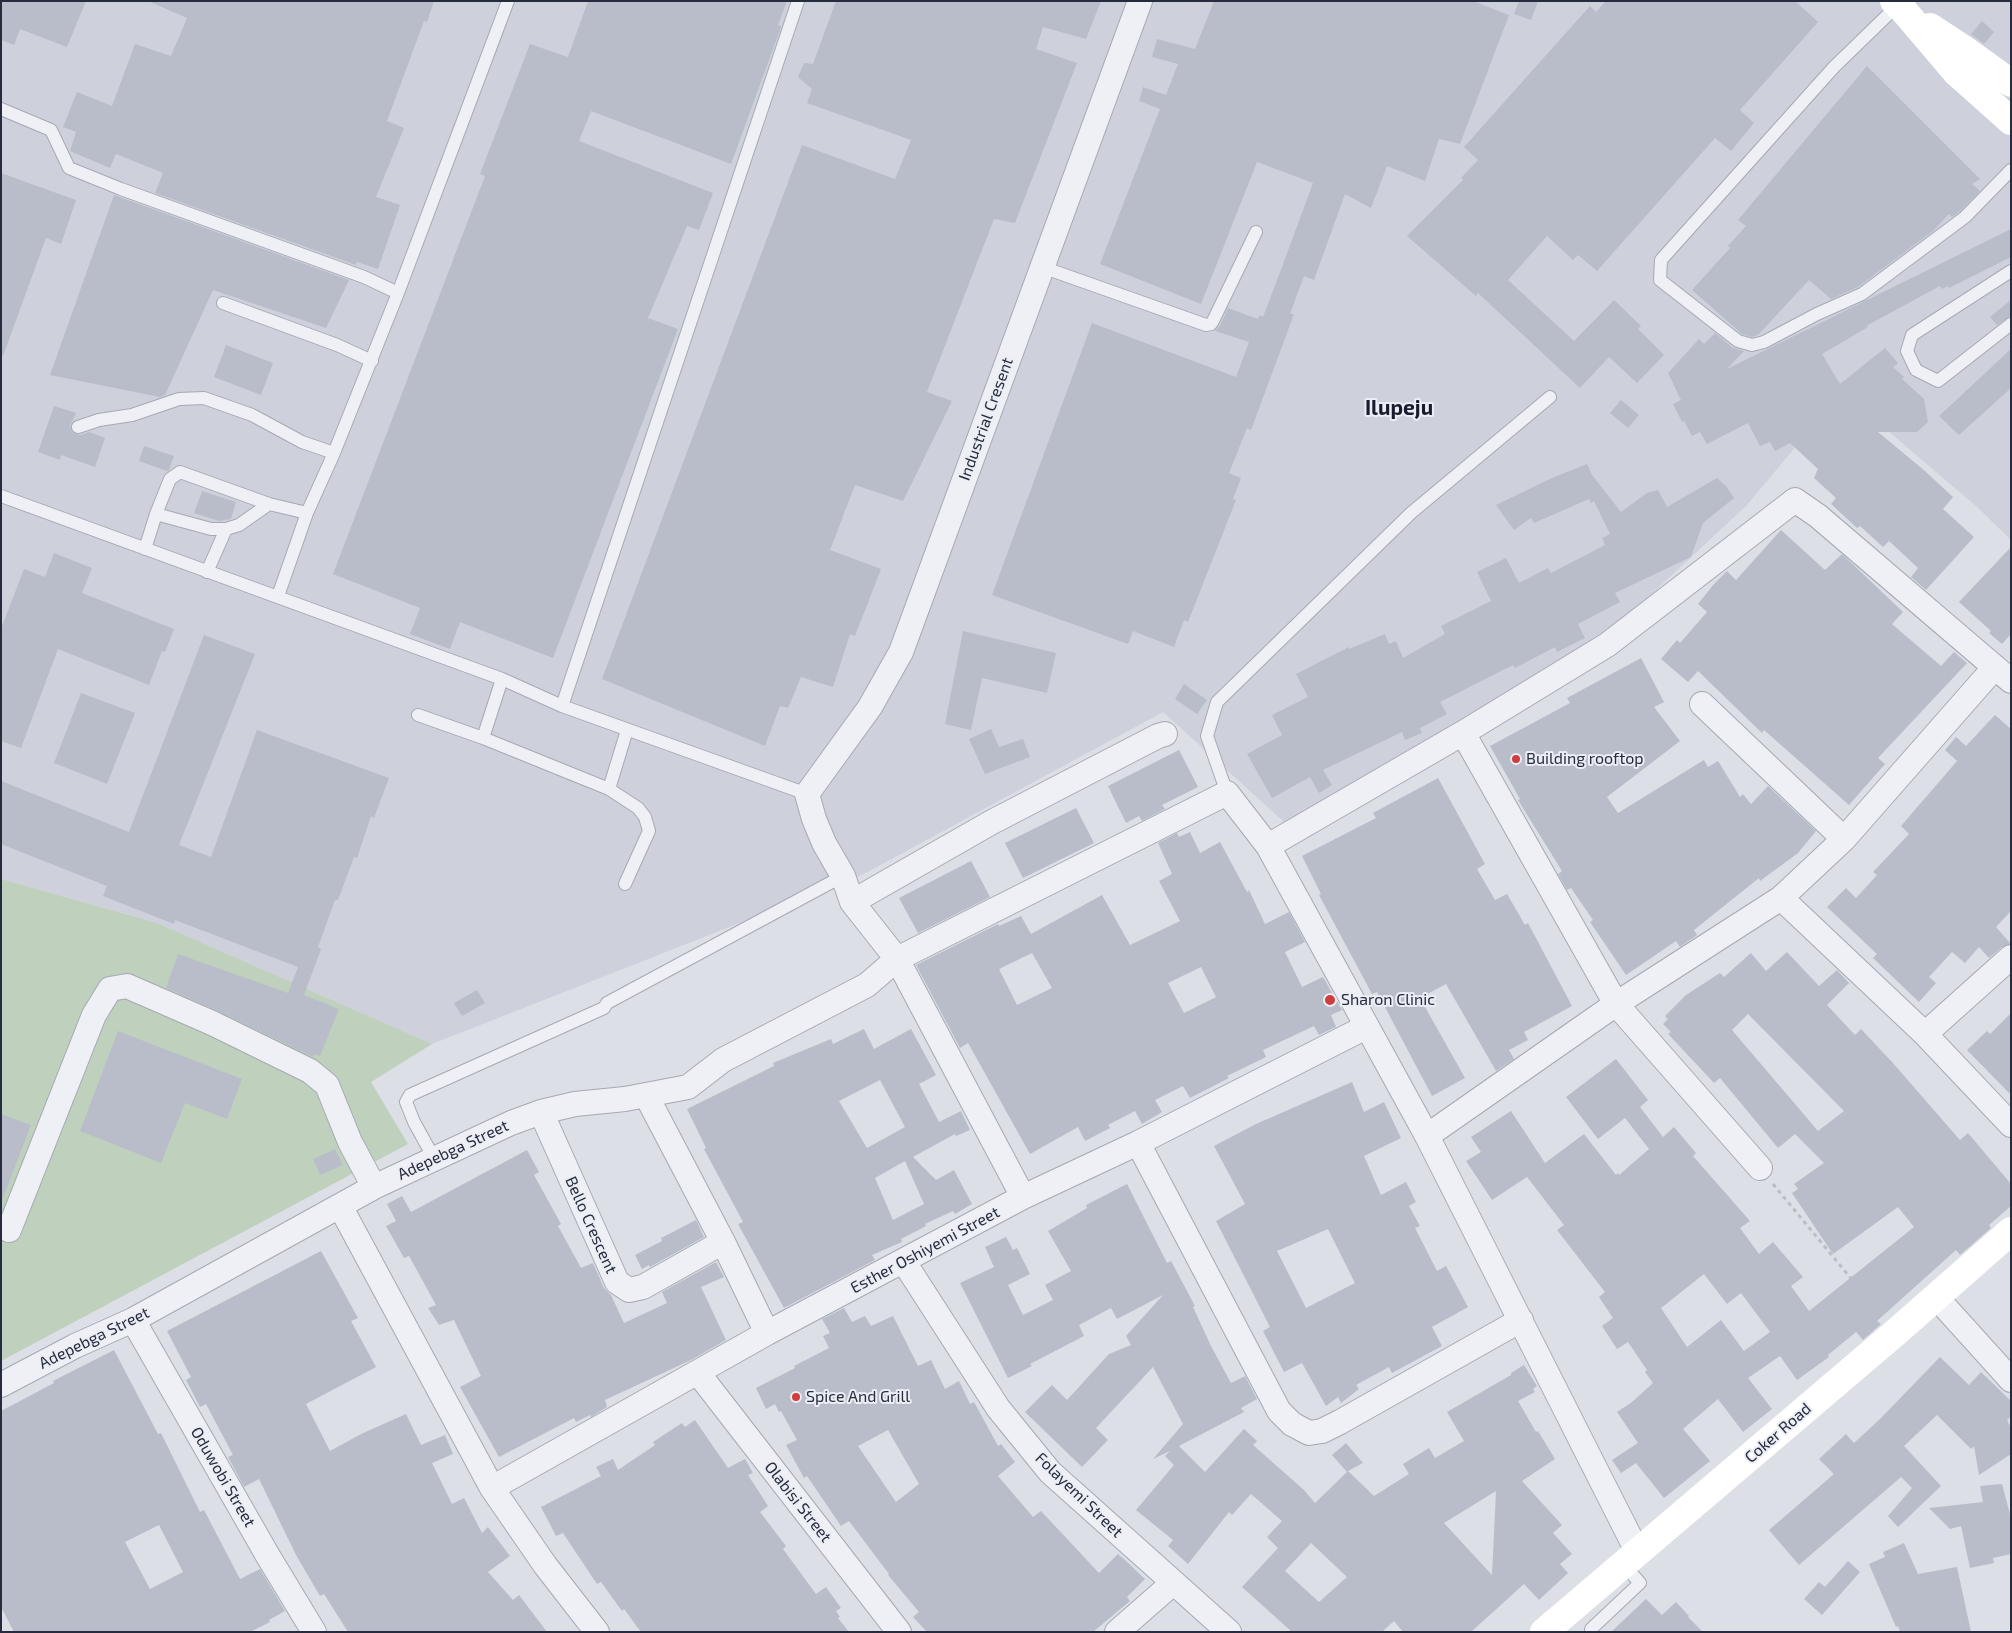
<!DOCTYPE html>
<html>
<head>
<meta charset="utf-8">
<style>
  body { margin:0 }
  #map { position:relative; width:2012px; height:1633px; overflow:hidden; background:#dcdfe6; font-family:"Exo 2",sans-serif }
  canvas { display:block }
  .frame { position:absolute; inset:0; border:2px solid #262b3d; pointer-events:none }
</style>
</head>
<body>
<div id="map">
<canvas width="2012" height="1633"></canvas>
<div class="frame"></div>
</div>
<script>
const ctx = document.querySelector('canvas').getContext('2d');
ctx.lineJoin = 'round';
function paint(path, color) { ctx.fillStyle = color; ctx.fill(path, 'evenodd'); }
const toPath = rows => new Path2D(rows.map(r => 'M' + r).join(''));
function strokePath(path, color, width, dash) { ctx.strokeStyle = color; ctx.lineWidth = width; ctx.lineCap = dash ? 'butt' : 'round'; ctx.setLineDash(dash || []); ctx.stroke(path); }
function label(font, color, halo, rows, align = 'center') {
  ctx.font = font + ' "Exo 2",sans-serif'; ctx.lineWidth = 4; ctx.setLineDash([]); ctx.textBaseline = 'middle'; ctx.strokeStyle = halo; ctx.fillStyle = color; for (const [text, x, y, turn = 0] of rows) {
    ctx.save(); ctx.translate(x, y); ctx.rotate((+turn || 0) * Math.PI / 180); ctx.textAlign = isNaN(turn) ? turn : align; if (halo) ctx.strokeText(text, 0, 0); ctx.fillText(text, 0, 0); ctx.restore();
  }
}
paint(toPath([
  [1,1,2011,1,2011,540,1976,506,1854,402,1803,438,1747,505,1567,673,1285,823,1163,712,862,875,432,1044,157,923,1,879]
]), '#ced1db');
paint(toPath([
  [1,879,157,923,432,1044,371,1082,408,1144,1,1361]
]), '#bfd0bd');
paint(toPath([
  [1,1,86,1,67,47,20,29,14,45,1,40],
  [148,1,434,1,427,22,424,21,387,121,404,128,376,197,400,205,378,269,357,262,356,265,155,193,163,173,116,154,110,168,70,151,76,132,63,127,77,92,112,106,135,44,171,56,187,18],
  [588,1,787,1,778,25,781,26,780,30,731,164,591,111,579,141,713,193,699,230,687,226,648,318,678,329,553,658,460,622,450,649,410,634,420,608,333,574,485,176,480,174,530,44,568,57],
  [836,1,1101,1,1086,39,1043,27,1036,49,1077,63,1015,223,994,219,927,392,952,401,903,501,855,485,830,550,881,569,855,636,850,634,833,687,801,677,788,708,780,706,765,746,602,679,802,145,895,179,911,140,807,103,812,89,798,77,804,63,813,64],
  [1214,1,1473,1,1509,15,1460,144,1439,139,1425,181,1387,166,1371,208,1345,194,1314,280,1304,276,1290,314,1294,314,1251,430,1247,428,1229,473,1241,478,1233,499,1236,500,1188,622,1184,620,1174,647,1133,631,1128,644,992,595,1092,323,1236,377,1249,342,1215,331,1220,326,1228,308,1258,319,1260,315,1263,317,1282,267,1313,183,1257,162,1201,304,1100,264,1160,109,1139,101,1143,87,1166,95,1178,64,1152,57,1157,39,1195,49],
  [1519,1,1538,1,1531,20,1514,14],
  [1606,1,1795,1,1818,22,1740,110,1754,123,1731,151,1715,138,1597,271,1578,255,1573,260,1547,236,1508,280,1574,341,1614,300,1641,326,1638,329,1664,355,1637,383,1609,357,1580,388,1478,293,1476,296,1407,236,1463,180,1461,178,1478,160,1464,147,1590,6,1596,12],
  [1982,21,1994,32,1984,44,1971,34],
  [1867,66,1980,179,1972,184,1980,191,1960,211,1952,217,1949,214,1933,231,1858,287,1831,299,1809,280,1758,335,1752,337,1742,334,1692,290,1730,248,1728,246,1746,226,1738,220],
  [1,173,76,200,61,244,46,238,3,356,1,355],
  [114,195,349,280,326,328,213,290,165,395,160,397,50,375],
  [2011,229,2011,257,1949,288,1948,286,1942,289,1940,286,1866,326,1868,327,1822,354,1840,384,1885,348,1898,363,1893,367,1904,377,1902,379,1924,399,1928,422,1917,432,1878,432,1925,471,1953,497,1943,509,1974,537,1926,590,1911,577,1918,568,1889,541,1883,547,1860,526,1857,528,1831,504,1836,498,1814,478,1818,469,1790,443,1775,451,1770,442,1760,446,1748,423,1707,444,1700,432,1692,436,1684,421,1682,422,1673,404,1681,400,1668,373,1699,339,1704,344,1715,333,1733,348,1744,351,1727,369],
  [2011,300,2011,316,1997,325,1990,317],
  [226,345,273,363,261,395,214,377],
  [2011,349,2011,388,1959,435,1939,416],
  [1621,400,1639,415,1628,428,1610,413],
  [54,406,76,413,70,426,73,433,80,435,89,432,105,438,95,467,61,455,60,460,38,452],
  [144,446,174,456,169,470,167,471,139,461],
  [1587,464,1592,475,1621,512,1647,493,1658,490,1667,507,1717,478,1726,486,1734,498,1703,523,1691,557,1615,593,1620,602,1578,624,1585,638,1557,652,1555,647,1515,668,1513,665,1440,702,1447,714,1420,728,1422,733,1405,740,1402,732,1323,770,1332,785,1319,793,1310,777,1272,798,1247,754,1282,735,1272,715,1308,697,1296,674,1349,647,1349,649,1385,634,1389,644,1396,641,1403,658,1445,634,1441,626,1491,601,1477,572,1506,558,1519,583,1548,568,1551,573,1605,545,1602,538,1610,534,1594,501,1591,503,1589,499,1534,523,1531,518,1514,530,1496,505,1552,478],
  [202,491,236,502,231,519,219,521,194,513],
  [1781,530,1825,570,1842,554,1903,612,1892,624,1941,666,1954,652,1967,663,1878,758,1885,764,1849,805,1764,730,1762,733,1698,671,1688,682,1661,659,1677,640,1680,643,1707,612,1698,604,1714,584,1727,571,1736,580],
  [2011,547,2011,634,2002,644,1989,633,1991,631,1959,602],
  [54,553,92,568,82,593,174,629,165,652,162,651,149,685,58,649,21,748,1,741,1,629,24,569,45,577],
  [963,631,1056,653,1047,693,982,678,971,730,945,724],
  [204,635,255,654,179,845,211,857,257,730,389,778,374,818,371,816,357,858,354,857,338,900,335,900,318,947,321,949,304,995,339,1009,320,1056,314,1054,313,1057,218,1011,166,988,178,954,288,993,298,967,175,920,174,924,103,896,107,886,1,844,1,781,129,832],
  [1641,658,1664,702,1654,707,1680,741,1607,797,1618,813,1704,760,1708,767,1718,761,1740,797,1743,794,1751,804,1768,786,1816,831,1798,853,1760,881,1759,878,1694,930,1697,935,1680,947,1676,941,1626,975,1590,922,1593,920,1571,888,1567,890,1558,874,1562,871,1518,800,1520,799,1490,746,1570,703,1567,698],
  [1184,684,1207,700,1197,714,1175,699],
  [81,693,135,713,107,784,54,763],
  [1995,715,2011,729,2011,911,1996,927,2011,944,2002,947,1989,958,1979,947,1965,963,1952,952,1929,977,1936,983,1919,1002,1873,958,1877,954,1827,907,1846,888,1856,898,1877,875,1873,872,1909,834,1901,826,1957,761,1945,750,1956,737,1966,746],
  [991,729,999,747,1023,739,1030,757,985,774,969,739],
  [1179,750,1198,787,1162,805,1165,809,1142,821,1139,816,1126,823,1108,786],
  [1438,778,1485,864,1477,869,1495,900,1507,894,1525,925,1528,923,1572,1006,1524,1032,1528,1040,1509,1050,1514,1059,1496,1071,1446,984,1420,998,1465,1078,1432,1096,1377,992,1372,994,1319,895,1321,894,1302,856,1376,818,1373,813],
  [1076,808,1094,843,1023,878,1005,843],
  [1190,832,1200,853,1220,842,1247,892,1249,890,1265,924,1289,912,1305,942,1285,952,1302,987,1323,977,1342,1010,1331,1015,1336,1027,1319,1035,1314,1026,1263,1050,1266,1057,1227,1076,1229,1078,1190,1098,1183,1086,1155,1100,1162,1112,1142,1124,1135,1111,1108,1125,1110,1128,1085,1141,1078,1127,1030,1154,968,1043,960,1048,916,965,998,924,999,926,1021,916,1031,934,1102,895,1130,945,1180,921,1159,881,1172,874,1158,843,1177,833,1179,837],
  [1032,953,1052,988,1017,1005,999,969],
  [1201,967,1216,997,1184,1013,1168,983],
  [971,861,990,897,918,933,899,898],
  [1787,952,1819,986,1837,970,1849,983,1827,1005,1855,1035,1861,1029,1892,1062,1960,1140,1968,1133,2011,1184,2011,1206,1989,1225,1991,1228,1960,1255,1956,1250,1877,1321,1881,1324,1863,1340,1856,1332,1828,1355,1829,1357,1797,1380,1780,1356,1748,1378,1772,1409,1743,1432,1718,1399,1683,1429,1710,1461,1664,1498,1636,1463,1621,1473,1612,1460,1638,1443,1617,1412,1632,1402,1653,1383,1645,1372,1647,1370,1628,1342,1617,1349,1602,1326,1613,1318,1599,1297,1605,1292,1557,1230,1564,1225,1527,1177,1492,1200,1466,1161,1481,1152,1471,1137,1511,1111,1545,1163,1584,1134,1616,1175,1618,1173,1619,1175,1649,1149,1625,1118,1598,1139,1566,1097,1616,1059,1648,1100,1640,1107,1663,1137,1674,1127,1696,1153,1693,1156,1750,1221,1740,1228,1759,1254,1773,1242,1803,1277,1791,1286,1809,1311,1914,1227,1898,1207,1833,1254,1792,1193,1798,1189,1794,1184,1824,1163,1795,1134,1778,1148,1720,1078,1714,1083,1668,1034,1671,1032,1663,1024,1668,1019,1665,1016,1686,995,1720,973,1724,977,1751,953,1766,971],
  [1748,1014,1844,1111,1818,1131,1732,1030],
  [1704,1274,1727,1304,1741,1293,1770,1332,1744,1351,1721,1320,1687,1347,1661,1308],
  [477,990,485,1003,462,1016,454,1003],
  [2011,1013,2011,1095,1967,1050,1987,1031,1990,1034],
  [864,1029,874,1049,911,1029,936,1075,919,1084,939,1122,961,1111,970,1130,956,1136,955,1134,913,1157,936,1180,954,1170,972,1204,955,1214,953,1211,925,1224,926,1226,901,1239,902,1242,872,1255,875,1260,784,1308,738,1224,743,1222,704,1149,706,1148,687,1109,774,1066,773,1063,831,1039,833,1044],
  [880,1080,905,1127,867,1148,839,1101],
  [905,1161,924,1204,893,1220,875,1178],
  [118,1031,242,1079,227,1119,185,1103,161,1163,80,1131],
  [1352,1082,1364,1112,1384,1102,1401,1138,1364,1156,1381,1195,1406,1182,1416,1202,1409,1206,1420,1226,1415,1228,1437,1271,1446,1266,1468,1307,1432,1327,1442,1346,1392,1373,1389,1367,1356,1385,1359,1389,1341,1403,1338,1397,1326,1406,1302,1363,1284,1372,1263,1331,1270,1327,1216,1221,1245,1204,1214,1146,1256,1124],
  [1328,1229,1355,1283,1306,1308,1277,1251],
  [1,1114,31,1125,2,1200,1,1200],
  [335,1149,343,1165,320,1175,313,1159],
  [527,1150,539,1172,534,1175,561,1224,558,1226,581,1268,593,1263,604,1288,611,1295,624,1323,667,1303,662,1292,716,1262,724,1277,701,1287,726,1340,691,1360,605,1400,607,1407,591,1417,590,1415,576,1422,574,1418,499,1457,460,1387,481,1376,454,1320,439,1325,428,1308,436,1305,409,1256,404,1258,386,1226,396,1221,387,1204,402,1196,411,1212],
  [1127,1184,1167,1263,1171,1261,1195,1306,1193,1307,1211,1346,1231,1383,1245,1376,1257,1399,1241,1408,1244,1412,1179,1446,1205,1472,1244,1429,1257,1441,1253,1445,1304,1490,1315,1503,1347,1472,1332,1455,1346,1443,1363,1463,1348,1471,1374,1496,1409,1474,1403,1464,1429,1448,1435,1458,1464,1441,1447,1412,1511,1375,1511,1373,1524,1365,1537,1386,1533,1389,1535,1392,1518,1401,1536,1432,1538,1431,1555,1459,1522,1481,1562,1525,1553,1533,1572,1554,1560,1564,1568,1573,1539,1600,1524,1584,1471,1632,1403,1632,1394,1621,1382,1632,1292,1632,1242,1587,1278,1548,1267,1537,1282,1521,1251,1494,1232,1515,1229,1512,1188,1564,1168,1546,1173,1540,1136,1510,1174,1465,1165,1456,1170,1451,1153,1459,1183,1424,1153,1367,1096,1428,1108,1440,1082,1467,1025,1412,1052,1385,1067,1400,1109,1354,1131,1345,1126,1336,1163,1295,1117,1319,1111,1308,1079,1325,1084,1336,1030,1364,1032,1366,1008,1378,960,1283,994,1267,985,1247,1006,1237,1013,1250,1017,1248,1030,1274,1008,1285,1023,1315,1053,1300,1045,1285,1071,1271,1048,1231,1087,1208,1086,1205],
  [1496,1491,1492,1575,1444,1523],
  [1311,1543,1347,1577,1319,1602,1285,1571],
  [696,1220,704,1237,650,1267,649,1265,642,1269,635,1255,662,1241,661,1238],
  [321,1251,358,1318,351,1321,376,1367,306,1404,330,1451,361,1434,406,1414,421,1445,445,1435,453,1454,432,1463,452,1504,464,1498,482,1533,488,1527,510,1556,488,1572,513,1600,519,1595,547,1632,348,1632,324,1594,320,1596,296,1555,259,1479,244,1487,228,1457,233,1455,206,1404,200,1407,186,1380,191,1377,167,1331],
  [844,1308,852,1322,865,1316,871,1326,893,1316,918,1366,931,1360,945,1389,959,1381,970,1404,974,1402,998,1446,1001,1444,1015,1462,998,1476,1033,1517,1041,1511,1099,1573,1118,1554,1126,1561,1145,1579,1127,1597,1130,1601,1093,1632,927,1632,913,1617,919,1612,888,1575,889,1574,849,1521,841,1526,807,1476,804,1478,786,1445,797,1440,781,1411,779,1412,775,1404,766,1409,756,1388,795,1368,794,1366,829,1348,823,1336,830,1333,822,1319],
  [888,1430,919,1484,896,1502,858,1446],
  [114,1350,158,1434,161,1433,200,1512,204,1510,240,1579,260,1569,285,1611,269,1620,270,1622,250,1632,14,1632,1,1607,1,1411,54,1383,53,1381],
  [159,1525,183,1572,150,1589,125,1542],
  [1940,1357,1969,1385,1981,1372,2011,1401,2011,1417,2007,1420,2011,1428,2011,1454,1979,1475,1974,1446,1971,1449,1937,1415,1904,1446,1941,1486,1898,1527,1888,1516,1912,1488,1901,1477,1799,1565,1769,1530,1834,1474,1819,1459,1846,1434,1854,1443,1881,1418],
  [695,1420,728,1468,745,1459,753,1473,748,1475,768,1506,760,1512,786,1546,783,1549,816,1594,826,1587,841,1608,836,1611,840,1617,838,1618,849,1632,641,1632,624,1609,622,1611,601,1582,597,1584,563,1533,556,1536,541,1507,601,1476,596,1467,613,1459,618,1470,655,1445,653,1442,682,1423,685,1427],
  [2002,1484,2011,1518,2011,1554,1993,1558,1994,1563,1970,1568,1961,1526,1950,1529,1929,1508,1983,1502,1980,1486],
  [1904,1543,1918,1574,1957,1567,1971,1632,1900,1632,1898,1626,1896,1627,1869,1564,1885,1557,1883,1552],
  [1848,1561,1860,1572,1822,1615,1804,1599,1819,1582,1825,1587],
  [1646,1599,1662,1615,1676,1602,1689,1616,1688,1617,1703,1632,1611,1632]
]), '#b9bdc9');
const lane = toPath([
  [1898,5,1834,67,1661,260,1660,280,1738,341,1752,345,1764,342,1817,314,1862,294,1965,217,2011,170],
  [1,109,51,130,69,168,121,189,364,277,398,293],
  [1042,267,1206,325,1211,324,1213,321,1256,232],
  [2011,271,1912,335,1907,351,1916,370,1938,381,2011,324],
  [223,303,337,345,372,361],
  [78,427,99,420,132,415,179,399,204,398,252,415,302,442,334,453],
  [1,496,502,679,562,706,807,794],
  [156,514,211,529,226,529,239,525,269,504],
  [145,549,156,514,170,479,180,472,269,504,307,513],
  [207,572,226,529],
  [278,596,307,513,334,453,398,293,508,1],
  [562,706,798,1],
  [418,715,483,738,609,789,638,808,645,817,649,831,625,884],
  [483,738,502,679],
  [609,789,627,730],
  [1227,793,1207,736,1217,702,1411,513,1550,397],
  [435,1160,414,1122,406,1102,410,1095,604,1008,607,1003,843,876],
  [1591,1629,1640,1583,1624,1565]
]);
const street = toPath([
  [1702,704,1844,839],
  [1463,733,1616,1004,1760,1168],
  [1268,846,1463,733,1607,645,1795,500,1818,516,2011,681],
  [1781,898,1925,1034,2011,1125],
  [852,902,992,822,1158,736,1165,734],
  [1925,1034,2011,957],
  [646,1095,723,1242,767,1333],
  [541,1112,617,1282,629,1290,643,1287,723,1242],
  [1427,1136,1616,1004,1781,898,1844,839,1995,667],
  [1138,1143,1279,1411,1292,1424,1309,1433,1322,1431,1340,1422,1521,1320],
  [1023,1197,897,959,1227,793,1268,846,1427,1136,1638,1553],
  [340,1206,492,1488,545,1565,597,1632],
  [9,1230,94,1015,110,989,127,986,212,1023,310,1071,327,1085,350,1142,374,1187],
  [904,1262,998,1408,1050,1472,1229,1632],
  [1936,1297,2011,1380],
  [133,1320,268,1556,314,1632],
  [698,1373,899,1632],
  [1,1385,75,1346,133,1320,374,1187,511,1123,541,1112,575,1104,625,1099,688,1087,723,1060,867,985,897,959,852,902,843,876,824,843,814,819,807,794,870,707,901,652,1140,1],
  [492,1488,767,1333,1023,1197,1138,1143,1366,1027],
  [1117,1632,1173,1583]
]);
strokePath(lane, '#a5a9b3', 14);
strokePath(street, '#a5a9b3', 26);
strokePath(toPath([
  [1773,1184,1882,1316]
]), '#babdc5', 3, [4, 4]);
strokePath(lane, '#eef0f5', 12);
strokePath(street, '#eef0f5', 24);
strokePath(toPath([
  [1894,1,1905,12,1956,72,2011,121],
  [1930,27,1968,52,2011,83],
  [1544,1632,1895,1333,2011,1231]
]), '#fff', 28);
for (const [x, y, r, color] of [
  [1516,759,5,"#cf3d3f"],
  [1330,1000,6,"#cf3d3f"],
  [796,1397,5,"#cf3d3f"]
]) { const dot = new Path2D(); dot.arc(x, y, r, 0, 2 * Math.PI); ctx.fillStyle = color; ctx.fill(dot); strokePath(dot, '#ebeef4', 2); }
label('16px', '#262b3d', '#ebeef4', [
  ["Industrial Cresent",986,419,-70],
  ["Adepebga Street",453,1150,-25],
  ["Bello Crescent",591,1225,66],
  ["Esther Oshiyemi Street",925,1250,-28],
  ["Adepebga Street",94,1338,-26],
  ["Coker Road",1778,1433,-41],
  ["Oduwobi Street",223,1477,60],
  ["Folayemi Street",1079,1495,44],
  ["Olabisi Street",798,1502,52]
]);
label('16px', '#262b3d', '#ebeef4', [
  ["Building rooftop",1526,759],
  ["Sharon Clinic",1341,1000],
  ["Spice And Grill",806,1397]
], 'left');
label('bold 21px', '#181c2d', '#ebeef4', [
  ["Ilupeju",1399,408]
]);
</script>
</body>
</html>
